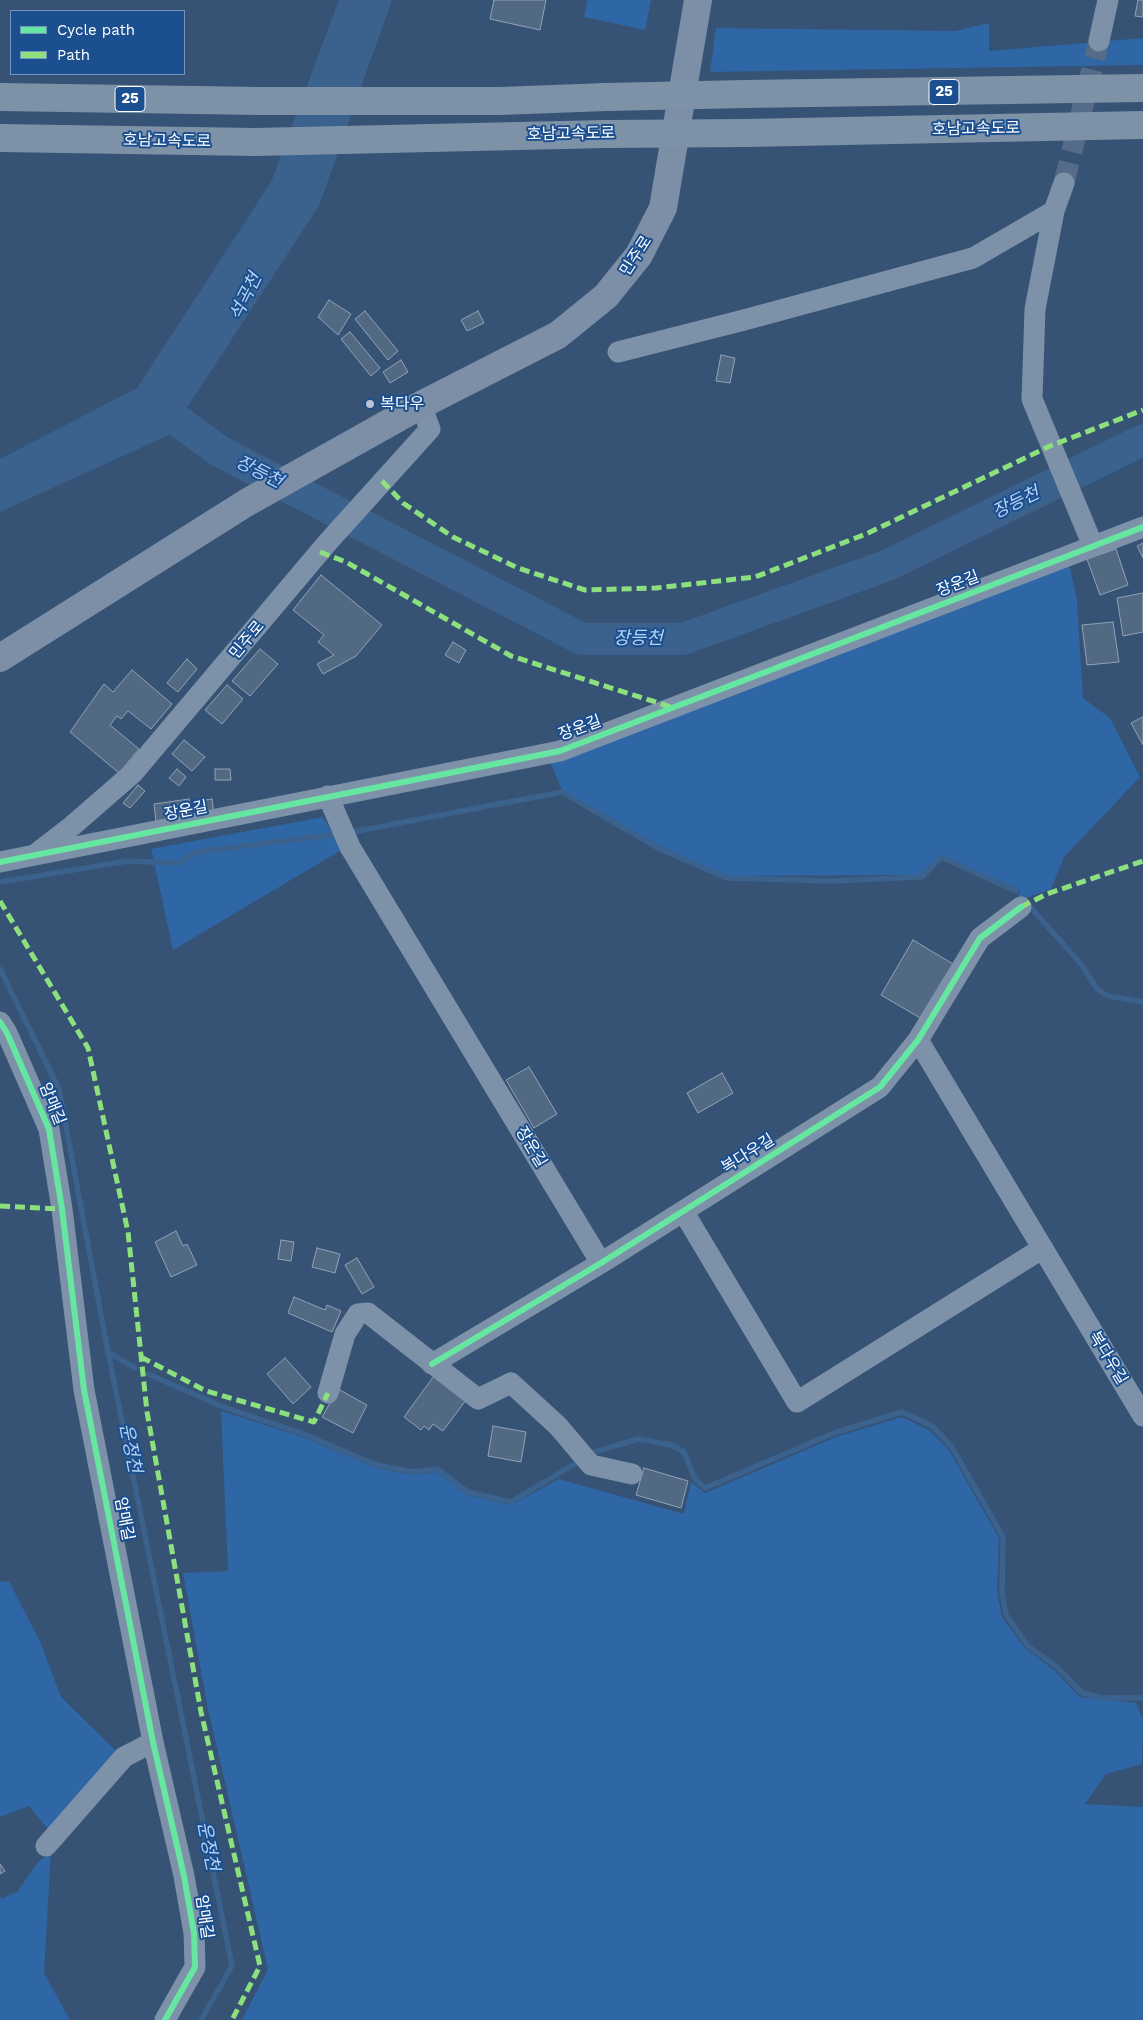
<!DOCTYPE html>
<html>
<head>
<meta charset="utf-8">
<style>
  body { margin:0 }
  #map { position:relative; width:1143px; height:2020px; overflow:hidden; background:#365274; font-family:"Work Sans",sans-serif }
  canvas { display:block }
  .legend { position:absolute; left:10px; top:10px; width:175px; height:65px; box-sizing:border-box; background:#1b4f8f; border:1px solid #7695bc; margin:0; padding:6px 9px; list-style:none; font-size:15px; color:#fff }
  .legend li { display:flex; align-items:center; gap:10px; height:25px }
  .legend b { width:25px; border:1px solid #7695bc }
</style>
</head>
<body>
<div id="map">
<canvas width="1143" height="2020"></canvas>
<ul class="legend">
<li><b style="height:6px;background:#66e7a1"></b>Cycle path</li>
<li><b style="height:6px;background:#8de07e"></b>Path</li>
</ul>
</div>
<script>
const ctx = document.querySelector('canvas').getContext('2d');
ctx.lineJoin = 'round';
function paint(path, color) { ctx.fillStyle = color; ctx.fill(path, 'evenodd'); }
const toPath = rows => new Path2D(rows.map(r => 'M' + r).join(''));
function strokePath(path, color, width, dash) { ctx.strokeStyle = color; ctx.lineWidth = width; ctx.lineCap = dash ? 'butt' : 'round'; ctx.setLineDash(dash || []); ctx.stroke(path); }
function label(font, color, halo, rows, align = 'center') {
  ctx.font = font + ' "Work Sans","Noto Sans KR",sans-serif'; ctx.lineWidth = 4; ctx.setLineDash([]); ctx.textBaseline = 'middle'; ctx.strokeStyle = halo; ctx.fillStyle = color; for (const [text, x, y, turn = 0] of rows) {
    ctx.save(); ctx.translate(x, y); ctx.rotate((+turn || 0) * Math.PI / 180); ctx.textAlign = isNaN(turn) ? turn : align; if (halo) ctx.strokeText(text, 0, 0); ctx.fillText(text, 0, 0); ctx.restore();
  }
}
paint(toPath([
  [587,0,651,0,645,30,584,17],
  [989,23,989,51,1143,38,1143,65,710,72,716,28,955,31],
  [1069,563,1077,601,1083,698,1110,718,1140,777,1064,857,1051,889,1017,901,1020,890,941,855,920,875,727,876,657,846,562,790,549,760],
  [323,817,343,849,173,950,151,849],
  [221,1411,300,1436,376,1468,413,1475,437,1472,467,1495,511,1505,559,1479,684,1514,691,1482,705,1493,836,1437,902,1417,929,1430,949,1450,999,1538,997,1591,1002,1617,1025,1648,1054,1670,1080,1697,1136,1703,1143,1720,1142,1764,1106,1774,1085,1804,1143,1807,1143,2020,242,2020,268,1969,208,1709,183,1573,228,1571],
  [9,1581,41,1644,61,1697,121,1756,50,1832,29,1806,0,1817,0,1582],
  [51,1852,44,1973,70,2020,0,2020,0,1897,3,1898,17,1892,38,1862]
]), '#2f66a5');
paint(toPath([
  [339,0,392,0,319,206,169,435,0,512,0,459,137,388,271,182]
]), '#3b618d');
strokePath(toPath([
  [352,832,562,792,656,847,726,878,831,881,922,877,941,857,1016,891],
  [1,882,128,861,179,863,197,852,331,835],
  [1031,908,1082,965,1097,989,1108,996,1143,1002],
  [0,969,59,1089,108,1352,232,1966,201,2020],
  [108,1352,135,1368],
  [148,1374,226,1408,301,1433,376,1465,413,1472,437,1469,468,1492,511,1502,578,1462],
  [592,1453,638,1439,671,1445,684,1452,695,1479,705,1488,834,1433,902,1412,932,1426,952,1447,1003,1537,1002,1591,1006,1615,1028,1646,1057,1667,1082,1693,1103,1698,1143,1698]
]), '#3b618d', 5.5);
strokePath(toPath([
  [153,403,221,452,582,639,683,639,888,565,1143,440]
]), '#3b618d', 32);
const building = toPath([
  [494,0,546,0,540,30,490,19,494,0],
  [1138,0,1143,0,1143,17,1135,16,1138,0],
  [329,300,351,314,338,335,318,317,329,300],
  [365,311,398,351,388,360,355,319,365,311],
  [478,311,484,323,467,331,461,320,478,311],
  [350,332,380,368,371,376,341,339,350,332],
  [721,355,735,358,730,383,716,381,721,355],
  [401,360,408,372,390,383,383,372,401,360],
  [1143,543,1143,558,1137,546,1143,543],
  [1116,549,1128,585,1100,595,1087,559,1116,549],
  [321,575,382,625,356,656,323,674,317,664,334,655,318,642,324,635,293,610,321,575],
  [1143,593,1143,632,1123,636,1117,598,1143,593],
  [1113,622,1119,662,1087,665,1082,625,1113,622],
  [453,642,466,650,459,663,445,655,453,642],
  [260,649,278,664,250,696,232,681,260,649],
  [187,659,197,669,178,692,167,683,187,659],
  [132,670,172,704,151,729,128,711,121,719,117,716,110,725,139,749,119,773,70,732,104,684,113,692,132,670],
  [227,685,243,699,222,724,205,710,227,685],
  [1143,717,1143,745,1131,723,1143,717],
  [184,740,205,757,192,771,172,754,184,740],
  [177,769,186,777,179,786,169,778,177,769],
  [215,769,230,769,231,780,215,780,215,769],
  [138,785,145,791,130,808,123,803,138,785],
  [189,799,191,816,156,821,154,804,189,799],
  [212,799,214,814,199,816,198,801,212,799],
  [913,940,953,964,922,1019,881,995,913,940],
  [529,1067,557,1114,534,1128,506,1080,529,1067],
  [722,1073,733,1093,698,1113,687,1093,722,1073],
  [176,1231,183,1246,187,1244,197,1265,171,1277,155,1242,176,1231],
  [281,1240,294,1242,291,1261,278,1259,281,1240],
  [317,1248,340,1254,335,1273,312,1267,317,1248],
  [357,1258,374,1287,362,1294,345,1265,357,1258],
  [294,1297,325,1310,327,1305,341,1311,332,1332,288,1313,294,1297],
  [285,1358,311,1387,293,1404,267,1374,285,1358],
  [434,1376,466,1400,443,1431,433,1424,429,1430,424,1426,421,1430,404,1417,434,1376],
  [338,1389,367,1405,353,1433,322,1417,338,1389],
  [493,1426,526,1432,521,1462,488,1456,493,1426],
  [644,1468,688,1481,681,1508,636,1495,644,1468],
  [0,1864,5,1871,0,1874,0,1864]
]);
paint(building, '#526984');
strokePath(building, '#92a2b6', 1);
strokePath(toPath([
  [1064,183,1099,41]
]), '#546c89', 21, [21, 11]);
strokePath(toPath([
  [1099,41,1108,0],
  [1064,183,1054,211,1035,309,1032,399,1093,546],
  [618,352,744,320,973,258,1054,211],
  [328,796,350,847,601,1263],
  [37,853,72,826,133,773,328,542,430,429,421,405],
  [0,862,560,751,1143,527],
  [0,1022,7,1033,49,1129,62,1209,84,1390,153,1742,184,1876,194,1933,195,1967,165,2020],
  [918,1040,1143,1416],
  [683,1211,797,1402,1043,1248],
  [432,1364,601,1263,880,1087,918,1040,980,938,1021,907],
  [328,1393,345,1334,358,1314,368,1313,478,1399,511,1383,558,1426,591,1465,632,1474],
  [46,1846,124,1757,153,1742]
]), '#7d92a8', 21);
strokePath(toPath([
  [0,658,246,503,421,405,558,335,606,296,639,255,663,208,698,0]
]), '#7d8ea7', 28);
strokePath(toPath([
  [746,94,1143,88],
  [0,97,260,101,500,101,606,97],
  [746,133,1143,125],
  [0,138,255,142,606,134]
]), '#7e92a7', 28);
strokePath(toPath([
  [606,97,746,94],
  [606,134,746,133]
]), '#7e92a7', 28);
strokePath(toPath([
  [382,481,403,503,453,537,518,568,585,590,656,588,755,577,866,534,1050,446,1143,410],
  [320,552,346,562,511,656,671,707],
  [0,901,88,1048,128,1232,147,1412,201,1712,260,1966,232,2020],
  [1021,907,1047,894,1143,861],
  [0,1206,62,1209],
  [141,1357,206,1391,314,1422,328,1393]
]), '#8de07e', 5, [10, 5]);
strokePath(toPath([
  [0,862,560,751,1143,527],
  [0,1022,7,1033,49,1129,62,1209,84,1390,153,1742,184,1876,194,1933,195,1967,165,2020],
  [432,1364,601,1263,880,1087,918,1040,980,938,1021,907]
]), '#66e7a1', 6);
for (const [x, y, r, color] of [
  [370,404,5,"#b9c2ce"]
]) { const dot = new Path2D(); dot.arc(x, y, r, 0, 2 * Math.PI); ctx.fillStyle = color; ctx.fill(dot); strokePath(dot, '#1b4f8f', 2); }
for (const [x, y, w] of [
  [944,92,30],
  [130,99,30]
]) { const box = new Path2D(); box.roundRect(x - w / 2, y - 12.5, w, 25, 4); ctx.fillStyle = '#1b4f8f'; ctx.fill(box); strokePath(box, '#fff', 1); }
label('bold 15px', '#fff', null, [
  ["25",944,92],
  ["25",130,99]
]);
label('16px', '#fff', '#1b4f8f', [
  ["호남고속도로",976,129,-1],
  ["호남고속도로",571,134,-1],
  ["호남고속도로",167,141,1],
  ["민주로",636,256,-57],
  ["장운길",958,584,-21],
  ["민주로",247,640,-50],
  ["장운길",580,728,-20],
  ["장운길",186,811,-11],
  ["암매길",52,1104,68],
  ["장운길",531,1147,59],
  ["복다우길",748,1154,-32],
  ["복다우길",1108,1358,59],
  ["암매길",124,1519,79],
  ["암매길",204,1917,82]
]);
label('16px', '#fff', '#1b4f8f', [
  ["복다우",380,404]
], 'left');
label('italic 18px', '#b5d3f5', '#1b4f8f', [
  ["석곡천",246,297,-64],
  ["장등천",259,472,27],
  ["장등천",1016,503,-26],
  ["장등천",638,639],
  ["운정천",130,1448,79],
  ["운정천",208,1846,79]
]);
</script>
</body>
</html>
